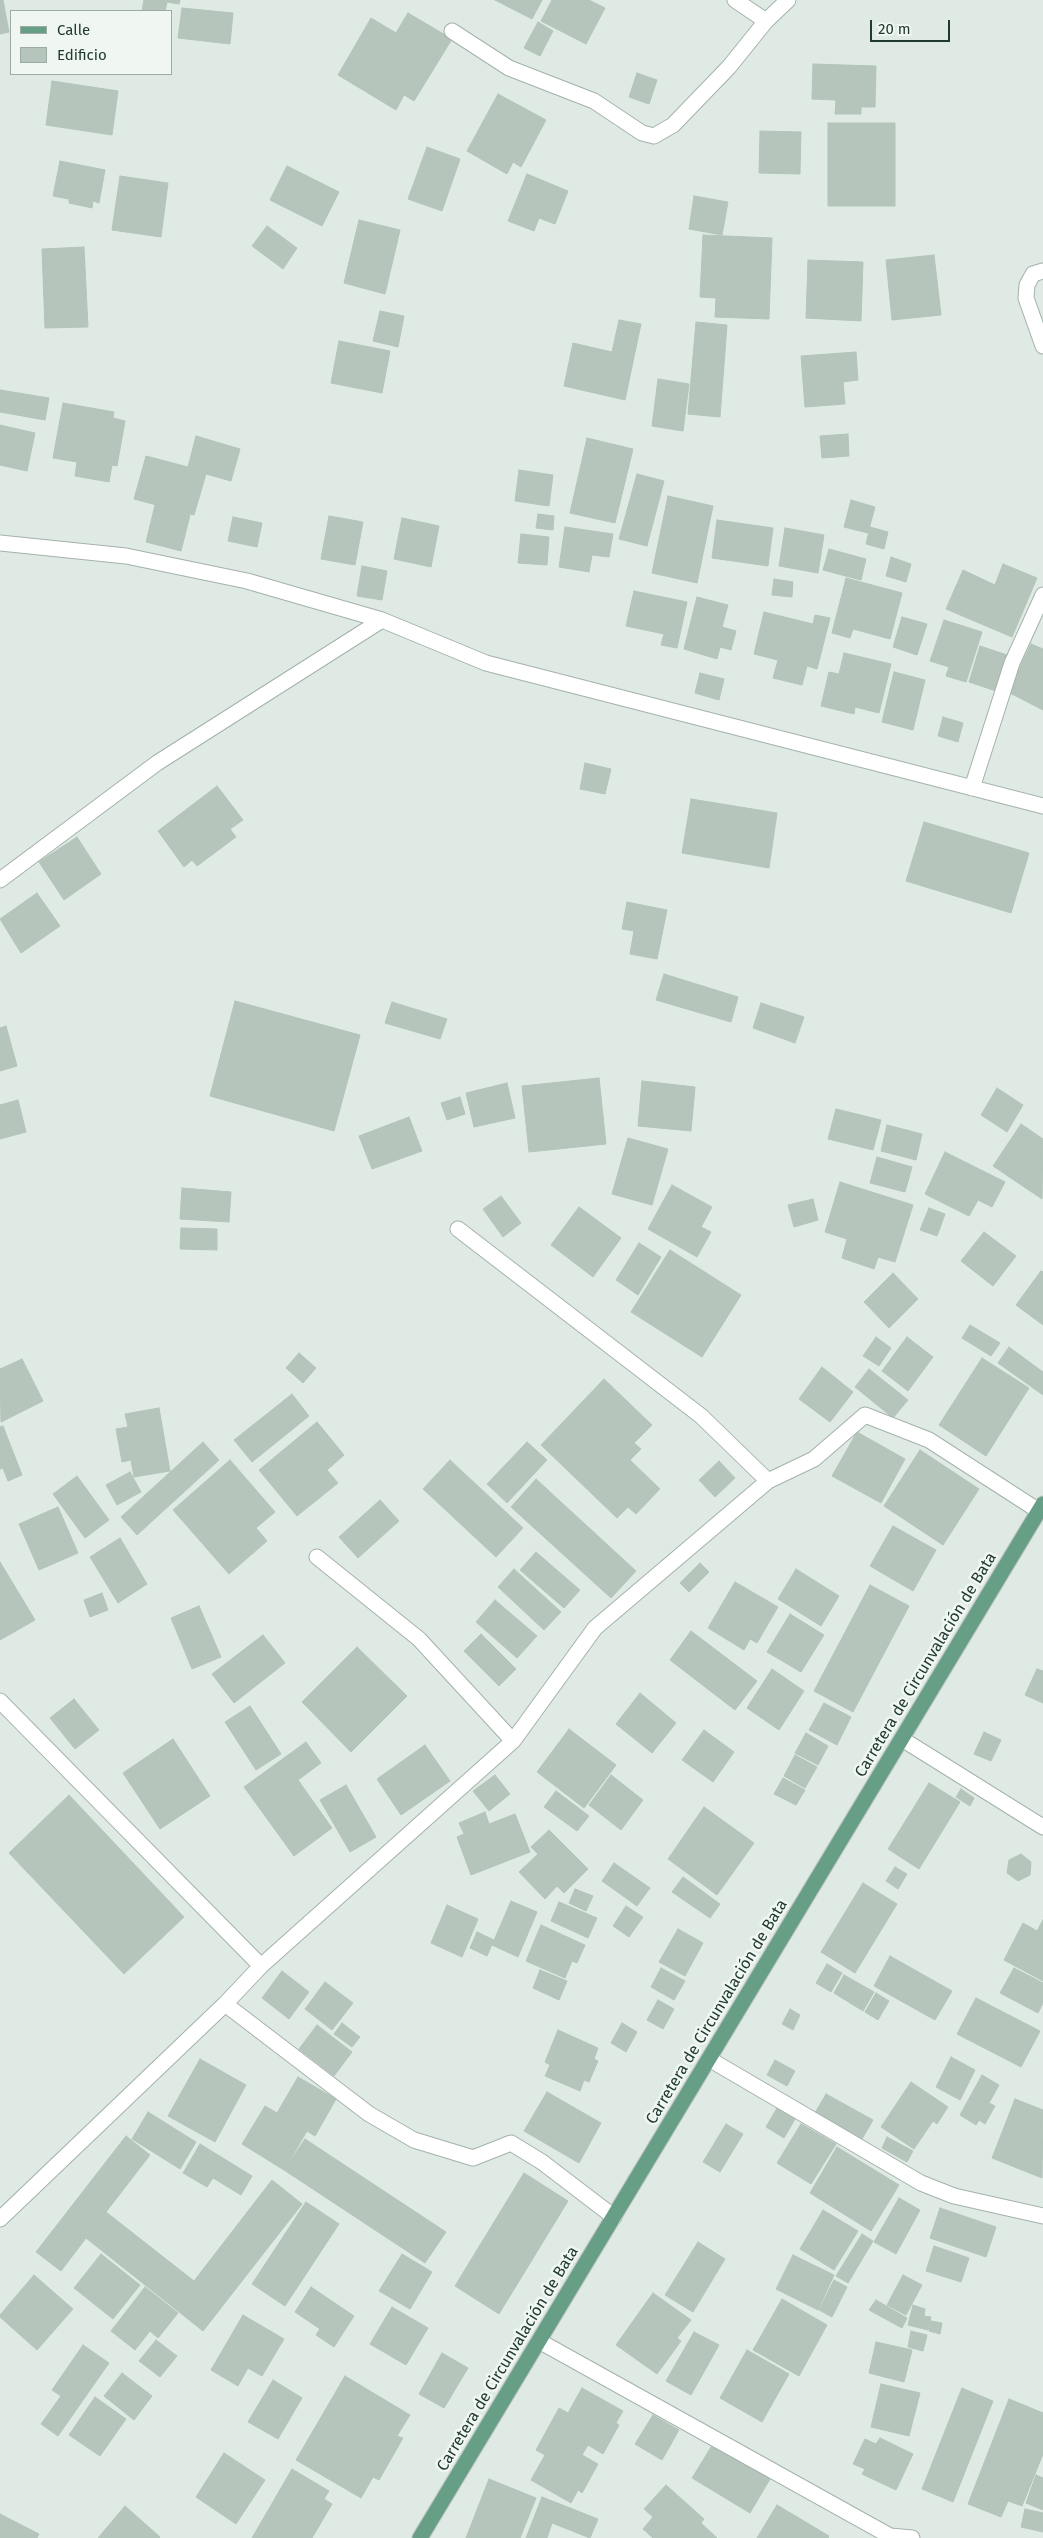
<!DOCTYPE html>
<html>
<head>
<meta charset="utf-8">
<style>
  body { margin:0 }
  #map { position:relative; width:1043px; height:2538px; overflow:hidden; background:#e0eae4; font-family:"Fira Sans",sans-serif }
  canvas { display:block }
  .legend { position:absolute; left:10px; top:10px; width:162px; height:65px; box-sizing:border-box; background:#f0f7f3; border:1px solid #9daba5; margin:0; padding:6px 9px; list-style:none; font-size:15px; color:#213a2f }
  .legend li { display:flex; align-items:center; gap:10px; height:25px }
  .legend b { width:25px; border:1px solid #9daba5 }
  .scale { position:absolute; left:870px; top:20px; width:80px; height:22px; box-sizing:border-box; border:2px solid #213a2f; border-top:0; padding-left:6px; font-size:15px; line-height:18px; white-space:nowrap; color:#213a2f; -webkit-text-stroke:4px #f0f7f3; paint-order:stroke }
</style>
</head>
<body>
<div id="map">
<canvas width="1043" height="2538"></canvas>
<ul class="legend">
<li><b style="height:6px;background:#669e86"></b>Calle</li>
<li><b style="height:14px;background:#b6c5bc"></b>Edificio</li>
</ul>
<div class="scale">20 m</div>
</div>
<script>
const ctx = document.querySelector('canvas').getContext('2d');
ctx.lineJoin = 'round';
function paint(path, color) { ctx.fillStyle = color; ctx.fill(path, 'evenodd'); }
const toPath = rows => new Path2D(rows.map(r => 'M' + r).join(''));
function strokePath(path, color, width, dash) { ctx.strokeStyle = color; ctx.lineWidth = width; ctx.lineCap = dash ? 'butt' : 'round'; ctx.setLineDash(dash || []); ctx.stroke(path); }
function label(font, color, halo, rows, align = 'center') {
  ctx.font = font + ' "Fira Sans",sans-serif'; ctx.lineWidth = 5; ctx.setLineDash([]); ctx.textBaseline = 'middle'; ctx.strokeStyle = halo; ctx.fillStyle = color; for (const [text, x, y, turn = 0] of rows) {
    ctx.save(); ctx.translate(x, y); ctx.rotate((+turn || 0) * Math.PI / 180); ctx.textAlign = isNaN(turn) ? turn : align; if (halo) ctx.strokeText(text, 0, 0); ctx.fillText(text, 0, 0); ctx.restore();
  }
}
const building = toPath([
  [0,0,3,0,9,32,0,34,0,0],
  [144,0,180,0,179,4,167,2,165,11,142,11,144,0],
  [495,0,542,0,532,19,495,0],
  [552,0,589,0,605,8,586,44,541,21,552,0],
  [182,8,233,13,230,44,178,38,182,8],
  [408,13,452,39,414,101,404,95,396,110,338,75,371,18,396,33,408,13],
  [538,22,553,31,540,56,524,48,538,22],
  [813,64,876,66,875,107,861,107,861,114,835,114,836,100,812,99,813,64],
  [637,73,657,80,649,104,629,97,637,73],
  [52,81,118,91,112,135,46,125,52,81],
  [498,94,546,120,521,167,513,162,507,174,467,151,498,94],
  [828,123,895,123,895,206,828,206,828,123],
  [760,131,801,132,800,174,759,173,760,131],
  [427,147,460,159,442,211,408,199,427,147],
  [60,161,105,170,99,203,93,201,92,208,69,203,69,199,53,196,60,161],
  [287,166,339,192,322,226,270,200,287,166],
  [527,174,568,191,555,224,539,218,534,231,508,221,527,174],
  [120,176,168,183,161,237,112,230,120,176],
  [694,196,728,202,722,235,689,229,694,196],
  [359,220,400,230,385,294,344,283,359,220],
  [267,226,297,248,283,269,252,246,267,226],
  [703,235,772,238,769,319,715,317,716,298,700,297,703,235],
  [84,247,88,327,45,328,42,249,84,247],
  [934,255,941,315,892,320,886,260,934,255],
  [808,260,863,262,861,321,806,318,808,260],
  [380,311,404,316,398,347,373,341,380,311],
  [619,320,641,324,625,400,564,386,573,343,612,352,619,320],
  [696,322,727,325,720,417,688,414,696,322],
  [339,341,390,351,382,393,331,383,339,341],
  [856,352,858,380,843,382,845,404,805,407,801,356,856,352],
  [658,379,689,384,683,431,652,426,658,379],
  [0,390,49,398,45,420,0,412,0,390],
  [63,403,114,412,113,418,125,421,117,466,112,465,109,482,75,476,77,462,53,458,63,403],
  [0,425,35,433,27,471,0,465,0,425],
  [848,434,849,456,822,458,820,436,848,434],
  [196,436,240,449,231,481,206,474,194,515,134,499,146,456,188,467,196,436],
  [587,438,633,449,615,523,570,513,587,438],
  [519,470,553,475,549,506,515,501,519,470],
  [637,474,664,481,647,546,619,539,637,474],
  [668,496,713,506,697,583,652,573,668,496],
  [851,500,875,507,868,533,844,527,851,500],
  [155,505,190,515,181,551,146,542,155,505],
  [538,514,554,516,553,530,536,528,538,514],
  [329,516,363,522,355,565,321,559,329,516],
  [233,517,262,523,257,547,228,541,233,517],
  [402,518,439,526,431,567,394,559,402,518],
  [717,520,773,528,768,566,712,558,717,520],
  [565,527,613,534,609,557,592,555,589,572,559,567,565,527],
  [870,527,888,532,884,549,866,544,870,527],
  [785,528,824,535,818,573,779,566,785,528],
  [521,534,549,537,547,565,518,563,521,534],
  [829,549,866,559,861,580,823,570,829,549],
  [891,557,911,564,906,582,886,576,891,557],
  [1003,564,1037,578,1012,637,946,609,963,570,995,585,1003,564],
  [362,566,387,571,382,600,357,596,362,566],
  [846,578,902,593,890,639,853,629,850,638,832,633,846,578],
  [774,579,793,582,792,597,772,595,774,579],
  [634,591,687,602,677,648,661,645,664,634,626,626,634,591],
  [697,597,728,605,722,627,736,631,731,650,720,647,717,659,684,649,697,597],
  [764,612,813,624,815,615,830,618,817,669,807,666,802,685,773,678,778,660,754,654,764,612],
  [902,617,927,624,917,655,893,647,902,617],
  [944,620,982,632,966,682,946,676,949,667,930,661,944,620],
  [1031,644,1043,649,1043,710,1008,692,1031,644],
  [980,646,1007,655,996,691,969,682,980,646],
  [844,653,891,664,879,713,855,707,854,714,821,706,829,672,839,674,844,653],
  [894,672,925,680,913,730,882,722,894,672],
  [700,673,724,679,719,700,695,693,700,673],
  [943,717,963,723,958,742,938,736,943,717],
  [585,763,611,769,605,794,580,789,585,763],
  [217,786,243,820,230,829,236,837,197,866,192,860,184,867,158,831,217,786],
  [691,799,777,813,769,868,682,853,691,799],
  [924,822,1029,853,1011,913,906,881,924,822],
  [77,837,101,874,64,900,39,862,77,837],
  [37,893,60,926,21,953,0,919,37,893],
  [627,902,667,910,657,959,630,954,634,931,622,929,627,902],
  [664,974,738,997,731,1022,656,1000,664,974],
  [235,1001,360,1035,334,1131,210,1096,235,1001],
  [392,1002,447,1019,440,1039,385,1023,392,1002],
  [761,1003,804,1017,795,1043,753,1028,761,1003],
  [6,1026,17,1066,0,1071,0,1028,6,1026],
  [599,1078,606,1144,529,1152,522,1086,599,1078],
  [642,1081,695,1087,691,1131,638,1126,642,1081],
  [507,1083,515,1118,474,1127,466,1093,507,1083],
  [997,1088,1023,1105,1007,1132,981,1115,997,1088],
  [460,1097,465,1114,447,1120,441,1103,460,1097],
  [18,1100,26,1132,0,1139,0,1105,18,1100],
  [836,1109,881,1120,873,1150,828,1139,836,1109],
  [409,1117,422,1151,372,1169,359,1136,409,1117],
  [1021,1124,1043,1139,1042,1199,993,1166,1021,1124],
  [887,1125,922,1134,916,1160,881,1151,887,1125],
  [628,1138,668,1149,652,1205,612,1194,628,1138],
  [945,1152,1005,1182,992,1207,978,1200,969,1216,925,1194,945,1152],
  [877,1157,912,1167,905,1192,870,1183,877,1157],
  [840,1182,913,1205,895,1262,878,1257,874,1269,842,1258,847,1239,825,1232,840,1182],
  [672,1185,712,1207,701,1227,711,1232,697,1257,648,1229,672,1185],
  [182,1188,231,1192,229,1222,180,1219,182,1188],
  [501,1196,521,1223,503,1237,483,1209,501,1196],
  [813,1199,818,1220,794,1227,788,1205,813,1199],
  [579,1207,621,1238,593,1277,551,1245,579,1207],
  [929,1208,945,1214,937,1236,920,1230,929,1208],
  [181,1228,217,1229,217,1250,180,1249,181,1228],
  [984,1232,1016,1256,993,1286,961,1261,984,1232],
  [639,1243,661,1257,638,1295,616,1280,639,1243],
  [670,1250,741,1295,702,1357,631,1312,670,1250],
  [1041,1271,1043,1272,1043,1325,1016,1305,1041,1271],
  [893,1273,918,1299,889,1328,864,1302,893,1273],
  [970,1325,1000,1343,991,1356,962,1338,970,1325],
  [876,1337,891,1348,879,1366,863,1356,876,1337],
  [907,1337,933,1357,908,1391,882,1371,907,1337],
  [1009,1347,1043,1372,1043,1395,998,1363,1009,1347],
  [299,1353,316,1368,303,1383,286,1368,299,1353],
  [982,1358,1029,1388,986,1456,939,1425,982,1358],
  [22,1359,43,1401,1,1422,0,1369,22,1359],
  [822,1367,853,1392,830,1422,799,1399,822,1367],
  [869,1369,908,1400,893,1418,855,1387,869,1369],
  [604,1379,652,1425,634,1443,641,1449,630,1460,660,1489,636,1514,628,1507,617,1518,541,1445,604,1379],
  [292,1394,309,1416,252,1462,234,1440,292,1394],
  [159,1408,170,1471,134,1477,131,1460,122,1462,116,1429,128,1427,125,1414,159,1408],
  [317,1422,344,1455,327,1470,338,1483,297,1516,259,1470,317,1422],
  [3,1426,22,1475,8,1481,3,1468,0,1469,0,1427,3,1426],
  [857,1432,905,1459,881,1503,832,1476,857,1432],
  [203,1442,219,1460,137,1535,121,1517,203,1442],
  [527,1442,547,1460,507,1503,487,1484,527,1442],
  [920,1450,979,1489,943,1545,884,1506,920,1450],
  [230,1460,275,1512,256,1528,267,1541,229,1574,173,1510,230,1460],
  [450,1460,523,1528,496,1557,423,1489,450,1460],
  [719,1461,735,1478,715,1497,699,1480,719,1461],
  [130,1472,141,1492,117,1505,106,1485,130,1472],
  [77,1476,109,1520,85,1538,53,1494,77,1476],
  [536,1479,636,1571,611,1598,511,1507,536,1479],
  [380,1500,399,1521,358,1558,339,1537,380,1500],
  [58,1507,78,1553,39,1570,19,1524,58,1507],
  [893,1526,936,1550,913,1591,870,1566,893,1526],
  [120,1538,147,1584,118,1603,90,1557,120,1538],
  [536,1552,580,1590,564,1608,520,1570,536,1552],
  [0,1562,35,1620,0,1640,0,1562],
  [700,1563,709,1572,689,1592,680,1583,700,1563],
  [514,1569,561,1612,544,1630,498,1587,514,1569],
  [796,1569,839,1596,821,1626,778,1599,796,1569],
  [735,1582,778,1607,757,1643,750,1639,744,1650,708,1628,735,1582],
  [870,1585,909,1606,853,1712,814,1691,870,1585],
  [102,1593,108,1610,90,1617,84,1600,102,1593],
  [495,1600,537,1636,517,1658,476,1622,495,1600],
  [199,1606,221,1657,192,1669,171,1618,199,1606],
  [790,1614,824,1635,801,1672,767,1652,790,1614],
  [691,1631,757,1681,735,1710,670,1660,691,1631],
  [481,1634,516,1669,499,1686,464,1651,481,1634],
  [263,1635,285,1663,234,1703,212,1674,263,1635],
  [357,1647,407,1696,351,1752,302,1702,357,1647],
  [772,1669,804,1691,779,1730,747,1708,772,1669],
  [1037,1669,1043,1671,1043,1703,1025,1695,1037,1669],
  [640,1693,676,1723,652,1753,616,1724,640,1693],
  [74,1699,99,1730,75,1749,50,1718,74,1699],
  [824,1703,851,1717,837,1745,809,1730,824,1703],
  [250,1706,281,1754,256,1770,225,1722,250,1706],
  [569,1729,616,1765,584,1808,537,1772,569,1729],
  [704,1730,734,1752,713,1782,682,1760,704,1730],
  [984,1732,1001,1740,991,1761,974,1754,984,1732],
  [806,1733,828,1746,818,1765,795,1753,806,1733],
  [173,1739,210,1796,160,1829,123,1773,173,1739],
  [306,1742,321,1763,298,1780,332,1828,294,1856,244,1787,306,1742],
  [425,1745,450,1781,401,1815,377,1779,425,1745],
  [795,1755,817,1767,805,1788,784,1776,795,1755],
  [495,1775,510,1794,489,1811,473,1791,495,1775],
  [611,1775,643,1800,621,1830,589,1805,611,1775],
  [783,1778,805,1790,796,1805,774,1794,783,1778],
  [929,1783,960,1802,919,1869,888,1849,929,1783],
  [346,1785,376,1837,350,1852,320,1800,346,1785],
  [961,1789,974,1798,970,1806,956,1797,961,1789],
  [556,1791,589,1816,577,1831,544,1807,556,1791],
  [69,1795,184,1917,124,1974,9,1853,69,1795],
  [704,1807,754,1843,717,1895,668,1859,704,1807],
  [485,1812,489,1824,515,1814,530,1852,471,1875,457,1837,464,1834,459,1823,485,1812],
  [549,1830,588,1869,564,1893,557,1886,545,1899,519,1872,538,1854,531,1847,549,1830],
  [1021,1854,1031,1862,1030,1875,1018,1881,1007,1873,1009,1860,1021,1854],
  [614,1863,650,1888,637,1906,602,1881,614,1863],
  [895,1867,907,1874,898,1889,886,1881,895,1867],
  [683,1877,720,1904,710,1918,672,1892,683,1877],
  [863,1883,897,1904,855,1973,821,1952,863,1883],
  [575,1889,593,1896,586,1911,569,1903,575,1889],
  [511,1901,537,1912,518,1957,492,1945,511,1901],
  [559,1902,597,1918,588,1938,551,1921,559,1902],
  [447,1905,478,1919,462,1957,431,1943,447,1905],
  [626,1906,643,1917,629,1937,613,1926,626,1906],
  [1043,1920,1043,1981,1004,1960,1023,1923,1037,1931,1043,1920],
  [541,1925,585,1945,577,1963,572,1961,565,1978,526,1961,541,1925],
  [678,1929,703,1943,685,1976,659,1962,678,1929],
  [477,1932,494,1940,487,1956,470,1948,477,1932],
  [890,1956,952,1991,935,2020,874,1986,890,1956],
  [827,1964,842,1973,831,1992,816,1983,827,1964],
  [661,1968,685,1981,674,2000,651,1987,661,1968],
  [1014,1968,1043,1983,1043,2003,1038,2013,1000,1993,1014,1968],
  [540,1970,567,1981,559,2000,533,1988,540,1970],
  [282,1971,309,1992,289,2019,262,1998,282,1971],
  [844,1975,874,1992,863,2011,834,1993,844,1975],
  [325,1982,353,2003,332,2030,305,2009,325,1982],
  [876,1993,889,2001,878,2020,865,2012,876,1993],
  [976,1998,1040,2031,1021,2067,957,2034,976,1998],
  [658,2000,674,2009,663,2029,647,2020,658,2000],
  [790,2009,800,2015,793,2030,782,2024,790,2009],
  [342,2023,360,2037,352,2047,334,2034,342,2023],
  [622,2023,637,2032,626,2052,611,2043,622,2023],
  [317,2025,352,2052,334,2076,299,2049,317,2025],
  [558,2030,598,2048,594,2059,598,2061,589,2082,584,2080,580,2091,545,2076,550,2065,545,2062,558,2030],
  [951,2057,975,2070,960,2100,936,2087,951,2057],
  [200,2059,246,2085,215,2142,168,2116,200,2059],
  [775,2060,795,2071,787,2086,767,2075,775,2060],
  [982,2075,999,2085,989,2103,995,2106,985,2124,979,2120,976,2125,960,2115,982,2075],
  [298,2077,336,2099,315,2136,307,2131,284,2170,242,2144,265,2106,277,2113,298,2077],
  [911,2082,948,2107,937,2124,933,2121,914,2149,881,2127,911,2082],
  [547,2092,601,2123,579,2163,524,2131,547,2092],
  [826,2094,873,2120,862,2139,815,2113,826,2094],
  [1015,2099,1043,2110,1042,2178,992,2158,1015,2099],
  [777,2108,795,2119,784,2138,766,2127,777,2108],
  [148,2112,196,2142,180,2169,132,2139,148,2112],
  [726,2124,743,2134,720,2172,703,2162,726,2124],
  [801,2124,836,2144,811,2184,777,2163,801,2124],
  [126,2136,150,2155,106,2212,194,2281,272,2180,302,2204,203,2331,86,2238,61,2271,36,2252,126,2136],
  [887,2137,913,2151,907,2162,882,2148,887,2137],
  [305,2139,446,2232,425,2263,284,2170,305,2139],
  [200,2144,252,2176,241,2195,213,2178,207,2187,183,2173,200,2144],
  [837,2147,899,2185,871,2231,810,2193,837,2147],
  [524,2173,568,2201,499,2314,455,2286,524,2173],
  [899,2198,920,2210,896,2254,874,2242,899,2198],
  [306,2202,339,2224,285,2306,252,2284,306,2202],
  [940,2208,996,2227,986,2257,930,2238,940,2208],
  [823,2210,858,2231,834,2270,800,2249,823,2210],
  [862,2234,873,2241,848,2283,836,2276,862,2234],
  [698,2242,725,2259,693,2312,665,2295,698,2242],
  [934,2246,969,2258,961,2282,926,2271,934,2246],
  [101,2254,140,2285,113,2319,74,2288,101,2254],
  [402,2254,432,2272,410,2309,379,2291,402,2254],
  [793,2255,834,2275,818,2310,776,2289,793,2255],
  [34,2275,73,2309,37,2350,0,2317,0,2315,34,2275],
  [903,2275,922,2285,906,2315,887,2305,903,2275],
  [834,2280,847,2287,832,2317,819,2310,834,2280],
  [145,2287,178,2313,158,2338,150,2331,135,2350,111,2331,145,2287],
  [311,2287,354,2316,334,2347,316,2335,320,2329,295,2312,311,2287],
  [653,2293,691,2320,677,2338,681,2341,657,2374,616,2345,653,2293],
  [782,2299,827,2325,799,2376,753,2350,782,2299],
  [876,2300,907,2318,902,2328,869,2310,876,2300],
  [913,2305,925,2309,924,2316,931,2317,928,2330,908,2325,913,2305],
  [392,2307,428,2328,406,2365,370,2344,392,2307],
  [243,2315,284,2339,262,2376,248,2368,238,2386,211,2370,243,2315],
  [931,2321,942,2323,940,2334,929,2331,931,2321],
  [911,2331,927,2335,923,2351,908,2347,911,2331],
  [694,2332,719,2345,691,2395,666,2381,694,2332],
  [156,2340,177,2356,160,2377,139,2361,156,2340],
  [876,2342,912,2350,904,2382,869,2373,876,2342],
  [83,2345,109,2363,58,2436,41,2424,61,2396,52,2390,83,2345],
  [747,2350,789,2374,762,2422,720,2398,747,2350],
  [442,2353,468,2368,444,2408,419,2394,442,2353],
  [122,2373,152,2396,134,2420,104,2396,122,2373],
  [345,2376,410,2415,397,2436,403,2438,379,2480,373,2477,361,2498,296,2460,345,2376],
  [273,2380,302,2398,278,2439,248,2422,273,2380],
  [881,2384,920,2393,909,2436,871,2427,881,2384],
  [582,2388,623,2411,616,2423,619,2425,603,2454,588,2445,582,2455,598,2464,582,2493,578,2490,571,2503,531,2480,545,2455,536,2450,559,2408,568,2413,582,2388],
  [962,2388,993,2401,953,2502,922,2489,962,2388],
  [95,2397,126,2419,100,2456,69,2435,95,2397],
  [1009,2399,1043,2413,1043,2454,1022,2506,1008,2501,1001,2517,968,2504,1009,2399],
  [653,2415,679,2430,662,2460,635,2444,653,2415],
  [880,2438,913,2454,896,2490,862,2474,865,2469,853,2464,865,2439,876,2444,880,2438],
  [713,2444,770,2479,750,2513,692,2478,713,2444],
  [224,2453,265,2480,236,2524,196,2497,224,2453],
  [292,2469,329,2491,324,2499,332,2504,312,2538,252,2538,292,2469],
  [1036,2475,1043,2478,1043,2510,1026,2503,1036,2475],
  [489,2479,536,2498,520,2538,466,2538,489,2479],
  [666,2485,704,2519,701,2523,717,2538,653,2538,643,2529,653,2517,644,2509,666,2485],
  [542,2497,598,2519,590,2538,552,2523,547,2538,526,2538,542,2497],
  [777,2505,829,2536,828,2538,757,2538,777,2505],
  [125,2506,160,2537,159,2538,98,2538,125,2506],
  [1025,2509,1043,2513,1043,2532,1021,2527,1025,2509],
  [0,2514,39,2534,37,2538,0,2538,0,2514]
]);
paint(building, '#b6c5bc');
strokePath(building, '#b3c4ba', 1);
const minor = toPath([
  [735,0,766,21],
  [452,31,509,68,594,101,642,133,654,136,673,125,729,67,766,21,788,0],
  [1043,271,1033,274,1027,285,1026,298,1043,346],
  [0,543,126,556,247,581,382,620,486,663,1043,806],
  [972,788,1012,663,1043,595],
  [0,880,157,763,382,620],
  [458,1229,701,1416,768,1481],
  [317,1557,419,1639,513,1741],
  [0,1701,261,1966],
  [902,1739,1043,1827],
  [225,2004,369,2114,414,2140,473,2158,511,2143,542,2162,614,2217],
  [709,2059,921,2183,954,2196,1043,2216],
  [0,2219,225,2004,261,1966,513,1741,595,1628,768,1481,814,1459,865,1415,929,1440,1039,1511],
  [539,2341,890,2536,912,2538]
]);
const major = toPath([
  [420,2538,1043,1504]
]);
strokePath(minor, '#a3b2aa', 17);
strokePath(major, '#bcc4c1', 17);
strokePath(minor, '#fff', 15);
strokePath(major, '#669e86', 15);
label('16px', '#213a2f', '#f0f7f3', [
  ["Carretera de Circunvalación de Bata",926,1665,-59],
  ["Carretera de Circunvalación de Bata",717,2012,-59],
  ["Carretera de Circunvalación de Bata",508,2359,-59]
]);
</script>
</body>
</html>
